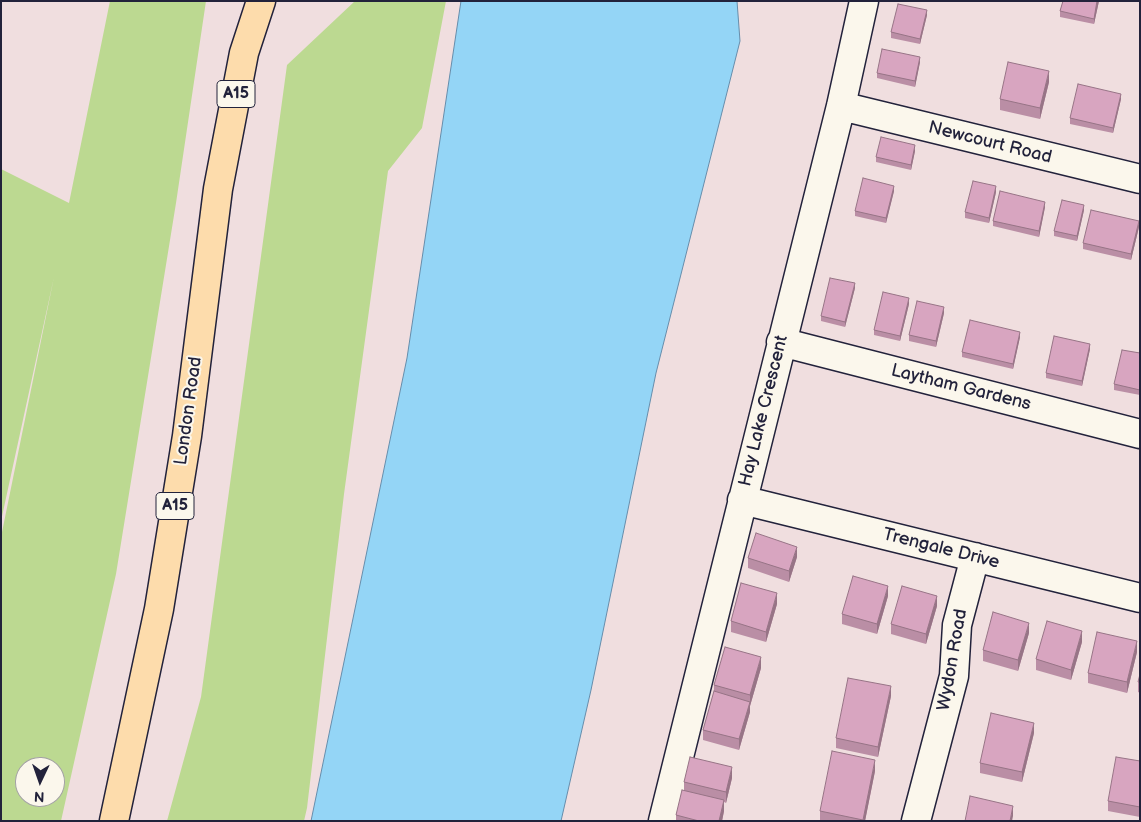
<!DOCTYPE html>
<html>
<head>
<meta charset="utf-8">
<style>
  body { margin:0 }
  #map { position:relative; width:1141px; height:822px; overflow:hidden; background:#f0dedf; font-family:"Balsamiq Sans",sans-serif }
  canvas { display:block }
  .frame { position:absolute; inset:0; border:2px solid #22223b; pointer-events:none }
  .north { position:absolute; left:15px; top:757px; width:50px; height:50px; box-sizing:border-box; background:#fbf7ec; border:1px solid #a4a2a5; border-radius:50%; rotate:183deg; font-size:14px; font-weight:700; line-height:20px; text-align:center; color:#22223b }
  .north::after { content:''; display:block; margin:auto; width:18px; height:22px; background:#22223b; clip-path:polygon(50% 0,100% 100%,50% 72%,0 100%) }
</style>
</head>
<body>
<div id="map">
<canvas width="1141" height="822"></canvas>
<div class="frame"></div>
<div class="north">N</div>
</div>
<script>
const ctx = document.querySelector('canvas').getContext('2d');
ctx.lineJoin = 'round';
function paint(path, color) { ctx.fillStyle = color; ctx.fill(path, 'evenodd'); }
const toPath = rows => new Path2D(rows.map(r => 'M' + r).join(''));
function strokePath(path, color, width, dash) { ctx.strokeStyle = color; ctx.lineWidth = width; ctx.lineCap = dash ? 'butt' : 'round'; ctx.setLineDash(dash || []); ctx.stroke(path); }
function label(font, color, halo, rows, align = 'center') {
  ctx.font = font + ' "Balsamiq Sans",sans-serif'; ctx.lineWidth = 4; ctx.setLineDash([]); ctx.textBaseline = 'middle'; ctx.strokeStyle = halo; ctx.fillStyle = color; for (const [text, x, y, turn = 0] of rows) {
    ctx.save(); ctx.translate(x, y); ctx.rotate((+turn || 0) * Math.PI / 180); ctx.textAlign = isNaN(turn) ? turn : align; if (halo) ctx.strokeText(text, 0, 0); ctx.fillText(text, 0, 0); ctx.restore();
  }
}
paint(toPath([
  [110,1,206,1,176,203,116,574,61,821,1,821,1,537,54,277,1,521,1,169,69,203],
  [25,767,55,767,55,797,25,797],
  [355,1,446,1,422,128,388,171,344,494,307,808,304,821,167,821,201,697,287,65]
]), '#bcd991');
const water = toPath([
  [461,1,737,1,740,41,656,373,591,690,561,821,311,821,407,358,461,1]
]);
paint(water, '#94d5f6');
strokePath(water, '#668dab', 1);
const minor = toPath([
  [841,106,1140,179],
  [781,342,1140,434],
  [742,500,1140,598],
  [663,821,841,106,864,1],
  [916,821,954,676,957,625,975,557]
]);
const major = toPath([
  [114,821,159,609,187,436,218,189,244,53,261,1]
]);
strokePath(minor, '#22223b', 31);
strokePath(major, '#22223b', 31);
strokePath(minor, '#fbf7ec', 28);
strokePath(major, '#fddcac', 28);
paint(toPath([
  [1063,1,1099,1,1094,24,1060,17,1060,11],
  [927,15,920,44,891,38,891,32],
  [920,62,915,87,877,78,877,73],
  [1049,82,1040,119,1000,110,1000,99],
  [1121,99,1113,133,1070,124,1070,118],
  [915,151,911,170,876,162,876,157],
  [894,191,886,223,855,216,855,211],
  [996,192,989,223,965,218,965,212],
  [1045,207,1039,237,993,226,993,221],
  [1084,210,1077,241,1054,236,1054,231],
  [1139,227,1131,260,1083,249,1083,243],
  [855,288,845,327,821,321,821,316],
  [909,304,900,341,874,335,874,330],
  [944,313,936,347,909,341,909,335],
  [1020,337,1013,369,962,357,962,352],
  [1090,349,1082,386,1046,378,1046,373],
  [1140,353,1140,395,1114,390,1114,384],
  [797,557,789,582,748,568,748,558],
  [888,596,877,634,842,624,842,614],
  [777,604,766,642,731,632,731,621],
  [937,606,926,644,891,634,891,624],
  [1029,633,1018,671,983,661,983,650],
  [1082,642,1071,680,1036,670,1036,659],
  [1137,652,1127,693,1088,683,1088,673],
  [761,668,750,706,750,712,739,750,703,740,703,730,714,692,714,685],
  [1140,674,1140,693,1138,692,1138,682],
  [891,696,878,757,836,748,836,738],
  [1034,733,1022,782,980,773,980,763],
  [1140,761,1140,817,1108,811,1108,801],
  [875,771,865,821,820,821,820,811],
  [732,778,726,803,724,802,724,811,722,821,676,821,676,815,684,791,684,782]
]), '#ba8ea5');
paint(toPath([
  [1097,1,1099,1,1094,24,1094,19],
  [927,10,927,15,920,44,920,39],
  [920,57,920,62,915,87,915,81],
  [1049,71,1049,82,1040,119,1040,108],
  [1121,94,1121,99,1113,133,1113,128],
  [915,145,915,151,911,170,911,165],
  [894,186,894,191,886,223,886,218],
  [996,186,996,192,989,223,989,218],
  [1045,202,1045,207,1039,237,1039,231],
  [1084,205,1084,210,1077,241,1077,236],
  [1139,221,1139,227,1131,260,1131,254],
  [855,283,855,288,845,327,845,322],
  [909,298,909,304,900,341,900,336],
  [944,307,944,313,936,347,936,341],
  [1020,332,1020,337,1013,369,1013,364],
  [1090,344,1090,349,1082,386,1082,381],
  [797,547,797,557,789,582,789,571],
  [888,586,888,596,877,634,877,624],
  [777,593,777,604,766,642,766,632],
  [937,596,937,606,926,644,926,634],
  [1029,623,1029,633,1018,671,1018,660],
  [1082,631,1082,642,1071,680,1071,670],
  [1137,641,1137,652,1127,693,1127,682],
  [761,657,761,668,750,706,750,695],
  [891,686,891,696,878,757,878,747],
  [750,702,750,712,739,750,739,739],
  [1034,723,1034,733,1022,782,1022,772],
  [875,760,875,771,865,821,863,821],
  [732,767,732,778,726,803,726,792],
  [724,800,724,811,722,821,719,821],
  [1013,806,1013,816,1012,821,1010,821]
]), '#977486');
const building = toPath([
  [1063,1,1097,1,1094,19,1060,11,1063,1],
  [898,4,927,10,920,39,891,32,898,4],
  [882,49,920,57,915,81,877,73,882,49],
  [1008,62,1049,71,1040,108,1000,99,1008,62],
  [1078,84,1121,94,1113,128,1070,118,1078,84],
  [881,137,915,145,911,165,876,157,881,137],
  [863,178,894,186,886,218,855,211,863,178],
  [973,181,996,186,989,218,965,212,973,181],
  [1000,191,1045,202,1039,231,993,221,1000,191],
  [1062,200,1084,205,1077,236,1054,231,1062,200],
  [1091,210,1139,221,1131,254,1083,243,1091,210],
  [830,278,855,283,845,322,821,316,830,278],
  [883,292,909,298,900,336,874,330,883,292],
  [917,301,944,307,936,341,909,335,917,301],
  [970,320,1020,332,1013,364,962,352,970,320],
  [1054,336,1090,344,1082,381,1046,373,1054,336],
  [1122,350,1140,353,1140,390,1114,384,1122,350],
  [756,533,797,547,789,571,748,558,756,533],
  [853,576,888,586,877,624,842,614,853,576],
  [741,583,777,593,766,632,731,621,741,583],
  [902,586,937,596,926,634,891,624,902,586],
  [993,612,1029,623,1018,660,983,650,993,612],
  [1047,621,1082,631,1071,670,1036,659,1047,621],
  [1097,632,1137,641,1127,682,1088,673,1097,632],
  [725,647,761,657,750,695,714,685,725,647],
  [1140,674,1140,682,1138,682,1140,674],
  [848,678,891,686,878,747,836,738,848,678],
  [714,691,750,702,739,739,703,730,714,691],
  [991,713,1034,723,1022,772,980,763,991,713],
  [832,751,875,760,863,820,820,811,832,751],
  [690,757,732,767,726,792,684,782,690,757],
  [1116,757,1140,761,1140,807,1108,801,1116,757],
  [682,790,724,800,719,821,699,821,676,815,682,790],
  [970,796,1013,806,1010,821,965,821,970,796]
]);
paint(building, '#d8a5c0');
strokePath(building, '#977486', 1);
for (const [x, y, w] of [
  [236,94,38],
  [175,506,38]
]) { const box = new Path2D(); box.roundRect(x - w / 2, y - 13.5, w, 27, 4); ctx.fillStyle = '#fbf7ec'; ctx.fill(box); strokePath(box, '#22223b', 1); }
label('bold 16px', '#22223b', null, [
  ["A15",236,94],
  ["A15",175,506]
]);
label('18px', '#22223b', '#fbf7ec', [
  ["Newcourt Road",990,143,14],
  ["Laytham Gardens",961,388,14],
  ["London Road",189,411,-82],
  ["Hay Lake Crescent",764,411,-76],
  ["Trengale Drive",941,549,14],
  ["Wydon Road",953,660,-80]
]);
</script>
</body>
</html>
